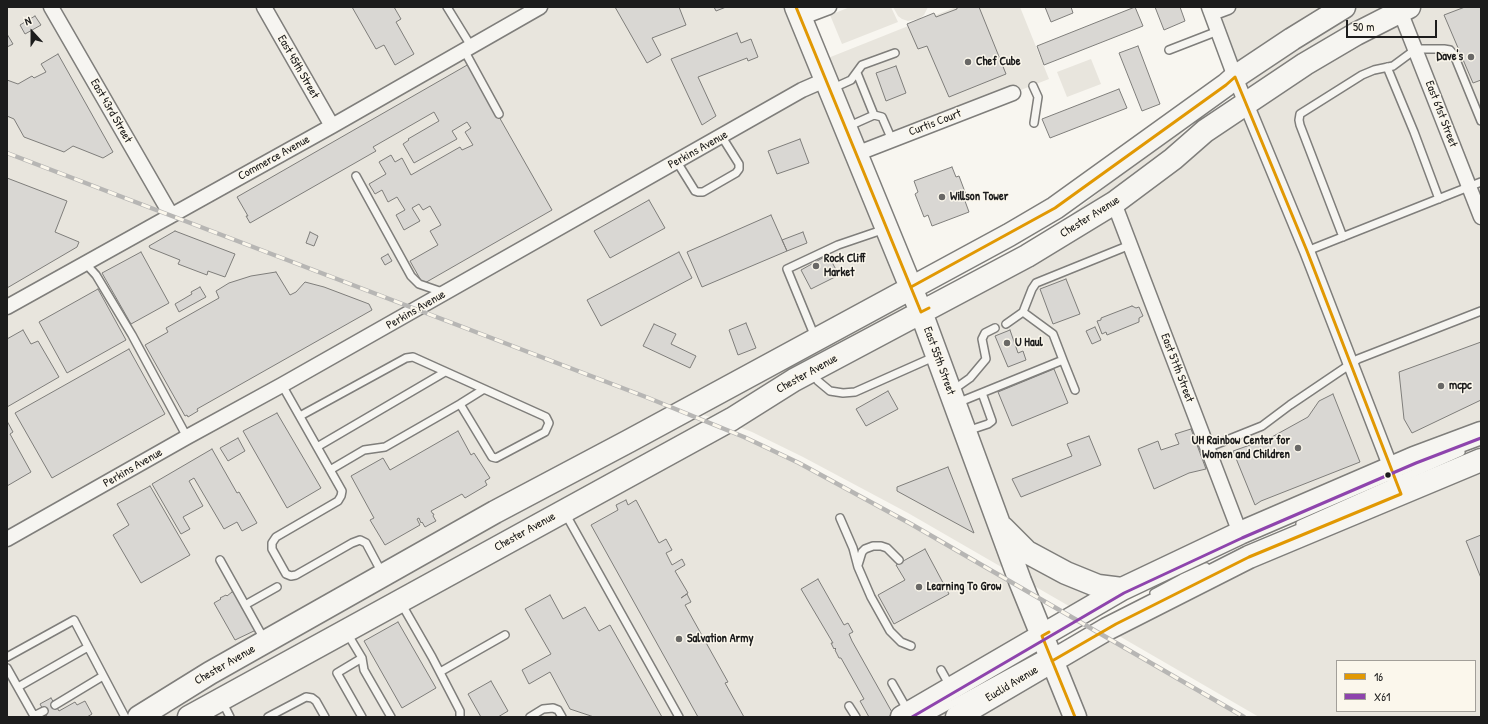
<!DOCTYPE html>
<html>
<head>
<meta charset="utf-8">
<style>
  body { margin:0 }
  #map { position:relative; width:1488px; height:724px; overflow:hidden; background:#f8f6f0; font-family:"Patrick Hand",sans-serif }
  canvas { display:block }
  .frame { position:absolute; inset:0; border:8px solid #1c1c1c; pointer-events:none }
  .legend { position:absolute; left:1336px; top:660px; width:140px; height:52px; box-sizing:border-box; background:#fbf7ec; border:1px solid #a29f99; margin:0; padding:5px 7px; list-style:none; font-size:12px; color:#1c1c1c }
  .legend li { display:flex; align-items:center; gap:8px; height:20px }
  .legend b { width:20px; border:1px solid #a29f99 }
  .north { position:absolute; left:12px; top:12px; width:40px; height:40px; -webkit-text-stroke:3px #fbf7ec; paint-order:stroke; rotate:339deg; font-size:11px; font-weight:700; line-height:16px; text-align:center; color:#1c1c1c }
  .north::after { content:''; display:block; margin:auto; width:14px; height:18px; background:#1c1c1c; clip-path:polygon(50% 0,100% 100%,50% 72%,0 100%) }
  .scale { position:absolute; left:1346px; top:20px; width:91px; height:18px; box-sizing:border-box; border:2px solid #1c1c1c; border-top:0; padding-left:5px; font-size:12px; line-height:14px; white-space:nowrap; color:#1c1c1c; -webkit-text-stroke:3px #fbf7ec; paint-order:stroke }
</style>
</head>
<body>
<div id="map">
<canvas width="1488" height="724"></canvas>
<div class="frame"></div>
<ul class="legend">
<li><b style="height:5px;background:#e19803"></b>16</li>
<li><b style="height:5px;background:#8e44ad"></b>X61</li>
</ul>
<div class="north">N</div>
<div class="scale">50 m</div>
</div>
<script>
const ctx = document.querySelector('canvas').getContext('2d');
ctx.lineJoin = 'round';
function paint(path, color) { ctx.fillStyle = color; ctx.fill(path, 'evenodd'); }
const toPath = rows => new Path2D(rows.map(r => 'M' + r).join(''));
function strokePath(path, color, width, dash) { ctx.strokeStyle = color; ctx.lineWidth = width; ctx.lineCap = dash ? 'butt' : 'round'; ctx.setLineDash(dash || []); ctx.stroke(path); }
function label(font, color, halo, rows, align = 'center') {
  ctx.font = font + ' "Patrick Hand",sans-serif'; ctx.lineWidth = 3; ctx.setLineDash([]); ctx.textBaseline = 'middle'; ctx.strokeStyle = halo; ctx.fillStyle = color; for (const [text, x, y, turn = 0] of rows) {
    ctx.save(); ctx.translate(x, y); ctx.rotate((+turn || 0) * Math.PI / 180); ctx.textAlign = isNaN(turn) ? turn : align; if (halo) ctx.strokeText(text, 0, 0); ctx.fillText(text, 0, 0); ctx.restore();
  }
}
paint(toPath([
  [7,7,829,7,800,18,818,62,956,7,1020,7,1049,79,856,154,921,312,979,282,1246,104,1209,7,1481,7,1481,433,1081,613,908,513,803,457,752,432,726,422,652,399,744,437,799,463,849,489,985,566,1020,581,1052,660,1100,633,1244,717,7,717],
  [850,7,891,7,898,22,842,44,830,15],
  [893,7,928,7,924,15,919,19,908,21,902,19,898,16],
  [1091,59,1101,84,1067,97,1057,72],
  [1192,123,1158,157,1113,190,1064,223,1063,221,1143,157],
  [1481,460,1481,717,1259,717,1107,629],
  [1337,661,1475,661,1475,711,1337,711]
]), '#e8e5dd');
const building = toPath([
  [352,7,394,7,401,19,396,22,414,54,395,65,384,45,376,49,352,7],
  [615,7,679,7,686,25,652,38,661,55,647,63,615,7],
  [714,7,726,7,716,11,714,7],
  [957,7,979,7,1006,74,949,97,927,46,918,49,907,24,934,13,936,17,957,9,957,7],
  [1045,7,1071,7,1073,13,1051,22,1045,7],
  [1135,7,1143,26,1044,65,1037,46,1135,7],
  [1155,7,1180,7,1185,21,1164,30,1155,7],
  [1465,7,1481,7,1481,80,1473,83,1444,15,1465,7],
  [35,16,41,25,25,34,20,25,35,16],
  [737,33,741,43,751,39,758,57,748,61,747,58,698,77,716,116,702,125,671,59,737,33],
  [7,34,13,44,7,47,7,34],
  [1138,46,1160,104,1142,111,1119,53,1138,46],
  [58,54,113,152,103,158,73,146,64,152,24,137,14,119,7,116,7,80,18,84,32,76,34,78,46,72,41,64,58,54],
  [469,64,552,210,423,284,410,261,438,245,430,231,441,225,430,206,423,210,419,204,412,208,420,221,404,230,396,215,405,210,397,197,388,202,382,190,375,194,369,184,386,174,379,162,391,155,395,162,402,158,411,175,460,147,462,150,473,145,465,132,471,128,467,122,452,131,457,139,414,163,403,144,409,140,408,139,439,121,434,112,373,147,376,151,250,223,246,216,248,216,237,197,469,64],
  [896,66,906,93,886,101,876,73,896,66],
  [1119,89,1127,108,1050,138,1042,119,1119,89],
  [800,139,809,163,777,174,768,151,800,139],
  [952,167,956,177,959,176,968,200,965,201,969,212,932,226,928,215,924,217,915,194,918,192,914,181,952,167],
  [7,178,67,201,55,232,79,242,77,247,7,288,7,178],
  [649,200,665,228,610,258,594,231,649,200],
  [771,215,787,251,702,287,687,252,771,215],
  [175,231,235,254,225,277,208,271,207,275,178,264,180,260,150,248,149,246,175,231],
  [310,232,318,236,314,246,306,243,310,232],
  [803,232,807,243,787,251,782,240,803,232],
  [141,252,169,303,131,324,102,273,141,252],
  [679,252,692,278,601,326,587,300,679,252],
  [388,254,392,261,385,265,381,258,388,254],
  [828,255,839,275,811,289,801,270,828,255],
  [276,272,290,295,296,292,305,282,324,287,369,304,372,310,197,409,198,411,188,417,187,415,185,416,145,345,168,332,166,328,219,298,216,291,229,283,251,276,276,272],
  [1066,279,1080,314,1053,324,1040,289,1066,279],
  [200,287,206,297,179,312,175,304,192,294,191,292,200,287],
  [98,289,126,340,67,373,39,322,98,289],
  [1132,306,1136,308,1139,307,1143,316,1139,318,1139,322,1107,335,1106,332,1102,334,1097,321,1101,320,1101,318,1132,306],
  [746,323,756,348,738,355,729,330,746,323],
  [654,324,676,334,671,344,696,356,690,368,643,346,654,324],
  [1095,327,1101,340,1092,344,1086,331,1095,327],
  [23,330,31,344,38,341,59,377,7,407,7,339,23,330],
  [1010,330,1018,353,1023,351,1026,360,1008,367,995,336,1010,330],
  [1481,342,1481,400,1412,433,1404,419,1399,372,1481,342],
  [129,349,165,414,52,478,15,413,129,349],
  [1054,369,1068,403,1012,426,998,392,1054,369],
  [888,391,898,409,866,426,856,409,888,391],
  [1333,394,1360,462,1261,501,1255,505,1233,451,1270,438,1308,417,1319,401,1333,394],
  [277,413,321,488,287,508,243,431,277,413],
  [7,421,13,432,10,434,31,472,7,486,7,421],
  [1191,429,1206,469,1189,473,1154,489,1138,449,1158,441,1161,450,1179,444,1175,434,1191,429],
  [458,431,471,455,474,453,490,478,485,481,487,485,465,498,462,494,431,511,433,514,434,514,433,516,436,521,425,527,422,522,421,523,419,518,417,519,420,525,385,545,370,520,374,518,351,476,383,458,390,470,458,431],
  [1089,436,1101,465,1021,497,1012,479,1072,456,1067,444,1089,436],
  [238,438,245,451,228,461,220,448,238,438],
  [212,449,237,493,239,492,257,523,242,531,237,522,224,529,194,478,189,481,203,506,183,517,190,529,181,534,152,484,212,449],
  [948,467,974,533,897,491,897,487,948,467],
  [150,486,190,555,141,583,113,535,129,525,117,504,150,486],
  [626,500,628,505,636,500,659,543,666,539,672,550,666,553,672,565,682,559,685,565,675,571,688,593,681,598,687,594,691,602,685,605,728,682,725,683,744,717,698,717,591,525,618,510,616,505,626,500],
  [1481,535,1481,578,1466,541,1481,535],
  [925,549,949,594,894,624,878,595,905,580,896,565,925,549],
  [818,579,844,625,848,623,853,632,849,634,852,641,893,714,888,717,869,717,860,701,864,699,841,658,839,658,835,650,836,649,835,648,834,649,831,643,833,643,801,589,818,579],
  [232,592,235,592,256,630,235,640,214,603,221,599,220,598,226,595,227,596,232,592],
  [550,595,563,619,585,607,599,631,610,625,662,717,594,717,570,709,550,672,529,684,522,670,551,654,525,609,550,595],
  [398,622,436,688,402,708,364,641,398,622],
  [491,681,508,711,498,717,481,717,468,694,491,681],
  [51,698,59,711,75,702,77,705,85,701,92,714,87,717,47,717,40,704,51,698]
]);
paint(building, '#d9d7d3');
strokePath(building, '#7f7e7b', 1);
const lane = toPath([
  [447,7,471,46],
  [464,50,499,114],
  [1169,50,1218,31],
  [1387,67,1414,132,1439,199],
  [1033,86,1038,97,1034,123],
  [831,89,851,80,862,65,895,53],
  [874,115,882,117,892,140],
  [847,127,874,115,857,73],
  [677,162,695,191,698,192,703,192,736,173,739,169,739,164,722,137],
  [356,176,411,276,419,284,445,293],
  [1343,237,1300,125,1299,120,1300,114,1362,75,1374,70,1393,66,1416,49,1444,49,1450,50,1454,55,1481,121],
  [1307,251,1481,182],
  [85,263,96,275,132,335,187,437],
  [1023,312,1053,334,1063,360],
  [1006,324,1023,312,1032,289,1036,283,1130,245],
  [815,337,787,269,838,245,885,229],
  [812,372,818,381,830,391,843,393,855,392,936,356],
  [282,385,342,491,341,496,338,501,276,537,272,543,272,549,286,574,291,576,296,575,352,543,360,540,366,543,382,573],
  [953,390,970,378,986,359,982,339,985,333,995,328],
  [957,403,1063,360,1075,390],
  [300,416,406,358,413,357,484,389],
  [967,431,988,424,992,421,982,393],
  [317,447,445,372],
  [1207,448,1262,426,1290,405,1358,359,1481,311],
  [330,470,364,450,385,447,460,404,484,389,546,417,549,423,545,432,496,458,492,457,460,404],
  [565,513,679,717],
  [840,518,853,548,858,567,871,597,890,631,901,642,911,646],
  [1300,524,1461,452],
  [220,560,264,639],
  [858,565,862,552,865,549,873,546,881,546,887,548,899,560],
  [1154,593,1182,578,1206,567],
  [401,603,432,657,460,711,460,717],
  [245,605,277,587],
  [347,633,362,658,364,670,391,717],
  [7,657,74,620,125,717],
  [7,668,34,716,44,711],
  [941,670,950,686],
  [440,672,505,635],
  [892,683,908,711],
  [18,687,88,647],
  [222,701,230,717],
  [55,705,103,676],
  [849,706,856,717],
  [268,717,306,697,312,698,316,701,325,717],
  [362,717,337,673,362,658],
  [530,717,543,709,553,708,558,710,562,717],
  [928,717,1047,652]
]);
const street = toPath([
  [51,7,171,215],
  [264,7,332,126],
  [1209,7,1235,77,1307,251,1401,494],
  [1400,11,1481,217],
  [1212,13,1228,7],
  [800,18,829,7],
  [856,154,1013,93],
  [1114,203,1240,533],
  [7,307,332,126,540,7],
  [7,539,187,437,282,385,802,90,825,80]
]);
const primary = toPath([
  [796,7,921,312,1020,581,1075,717],
  [1003,528,1027,552,1066,573,1098,586,1122,589],
  [139,717,210,673,495,512,629,441,1009,235,1055,208,1226,85,1235,77,1292,39,1344,7],
  [189,717,732,419,794,380,1027,256,1114,203,1173,159,1205,131,1305,64,1356,34,1409,7],
  [902,717,1122,589,1240,533,1414,458,1481,433],
  [957,717,1107,629,1249,557,1481,460]
]);
strokePath(lane, '#7f7e7b', 10);
strokePath(street, '#7f7e7b', 17);
strokePath(primary, '#7f7e7b', 25);
strokePath(lane, '#f6f5f1', 7);
strokePath(street, '#f6f5f1', 14);
strokePath(primary, '#f6f5f1', 22);
const rail = toPath([
  [7,153,646,397,744,437,799,463,911,524,1244,717]
]);
strokePath(rail, '#b7b6b4', 4.5);
strokePath(rail, '#fbf7ec', 3, [9]);
strokePath(toPath([
  [796,7,921,312,929,308],
  [911,287,1055,208,1226,85,1235,77,1307,251,1401,494,1249,557,1116,624,1052,661],
  [1049,632,1042,636,1075,717]
]), '#e19803', 3);
strokePath(toPath([
  [912,717,1124,593,1242,538,1416,463,1481,438]
]), '#8e44ad', 3);
for (const [x, y, r, color] of [
  [1471,57,4,"#696866"],
  [968,62,4,"#696866"],
  [942,197,4,"#696866"],
  [816,266,4,"#696866"],
  [1007,343,4,"#696866"],
  [1441,386,4,"#696866"],
  [1298,448,4,"#696866"],
  [1388,475,3.5,"#1c1c1c"],
  [919,587,4,"#696866"],
  [679,639,4,"#696866"]
]) { const dot = new Path2D(); dot.arc(x, y, r, 0, 2 * Math.PI); ctx.fillStyle = color; ctx.fill(dot); strokePath(dot, '#fbf7ec', 1.5); }
label('bold 12px', '#1c1c1c', '#fbf7ec', [
  ["Dave's",1463,57,"right"],
  ["Chef Cube",976,62],
  ["Willson Tower",950,197],
  ["Rock Cliff",824,259],
  ["Market",824,273],
  ["U Haul",1015,343],
  ["mcpc",1449,386],
  ["UH Rainbow Center for",1290,441,"right"],
  ["Women and Children",1290,455,"right"],
  ["Learning To Grow",927,587],
  ["Salvation Army",687,639]
], 'left');
label('12px', '#1c1c1c', '#fbf7ec', [
  ["East 45th Street",298,67,60],
  ["East 43rd Street",111,111,60],
  ["East 61st Street",1441,114,69],
  ["Curtis Court",935,123,-21],
  ["Perkins Avenue",698,150,-29],
  ["Commerce Avenue",274,158,-29],
  ["Chester Avenue",1090,217,-32],
  ["Perkins Avenue",416,310,-30],
  ["East 55th Street",939,361,70],
  ["East 57th Street",1177,368,69],
  ["Chester Avenue",807,374,-29],
  ["Perkins Avenue",133,468,-30],
  ["Chester Avenue",525,532,-29],
  ["Chester Avenue",225,665,-30],
  ["Euclid Avenue",1012,684,-31]
]);
</script>
</body>
</html>
